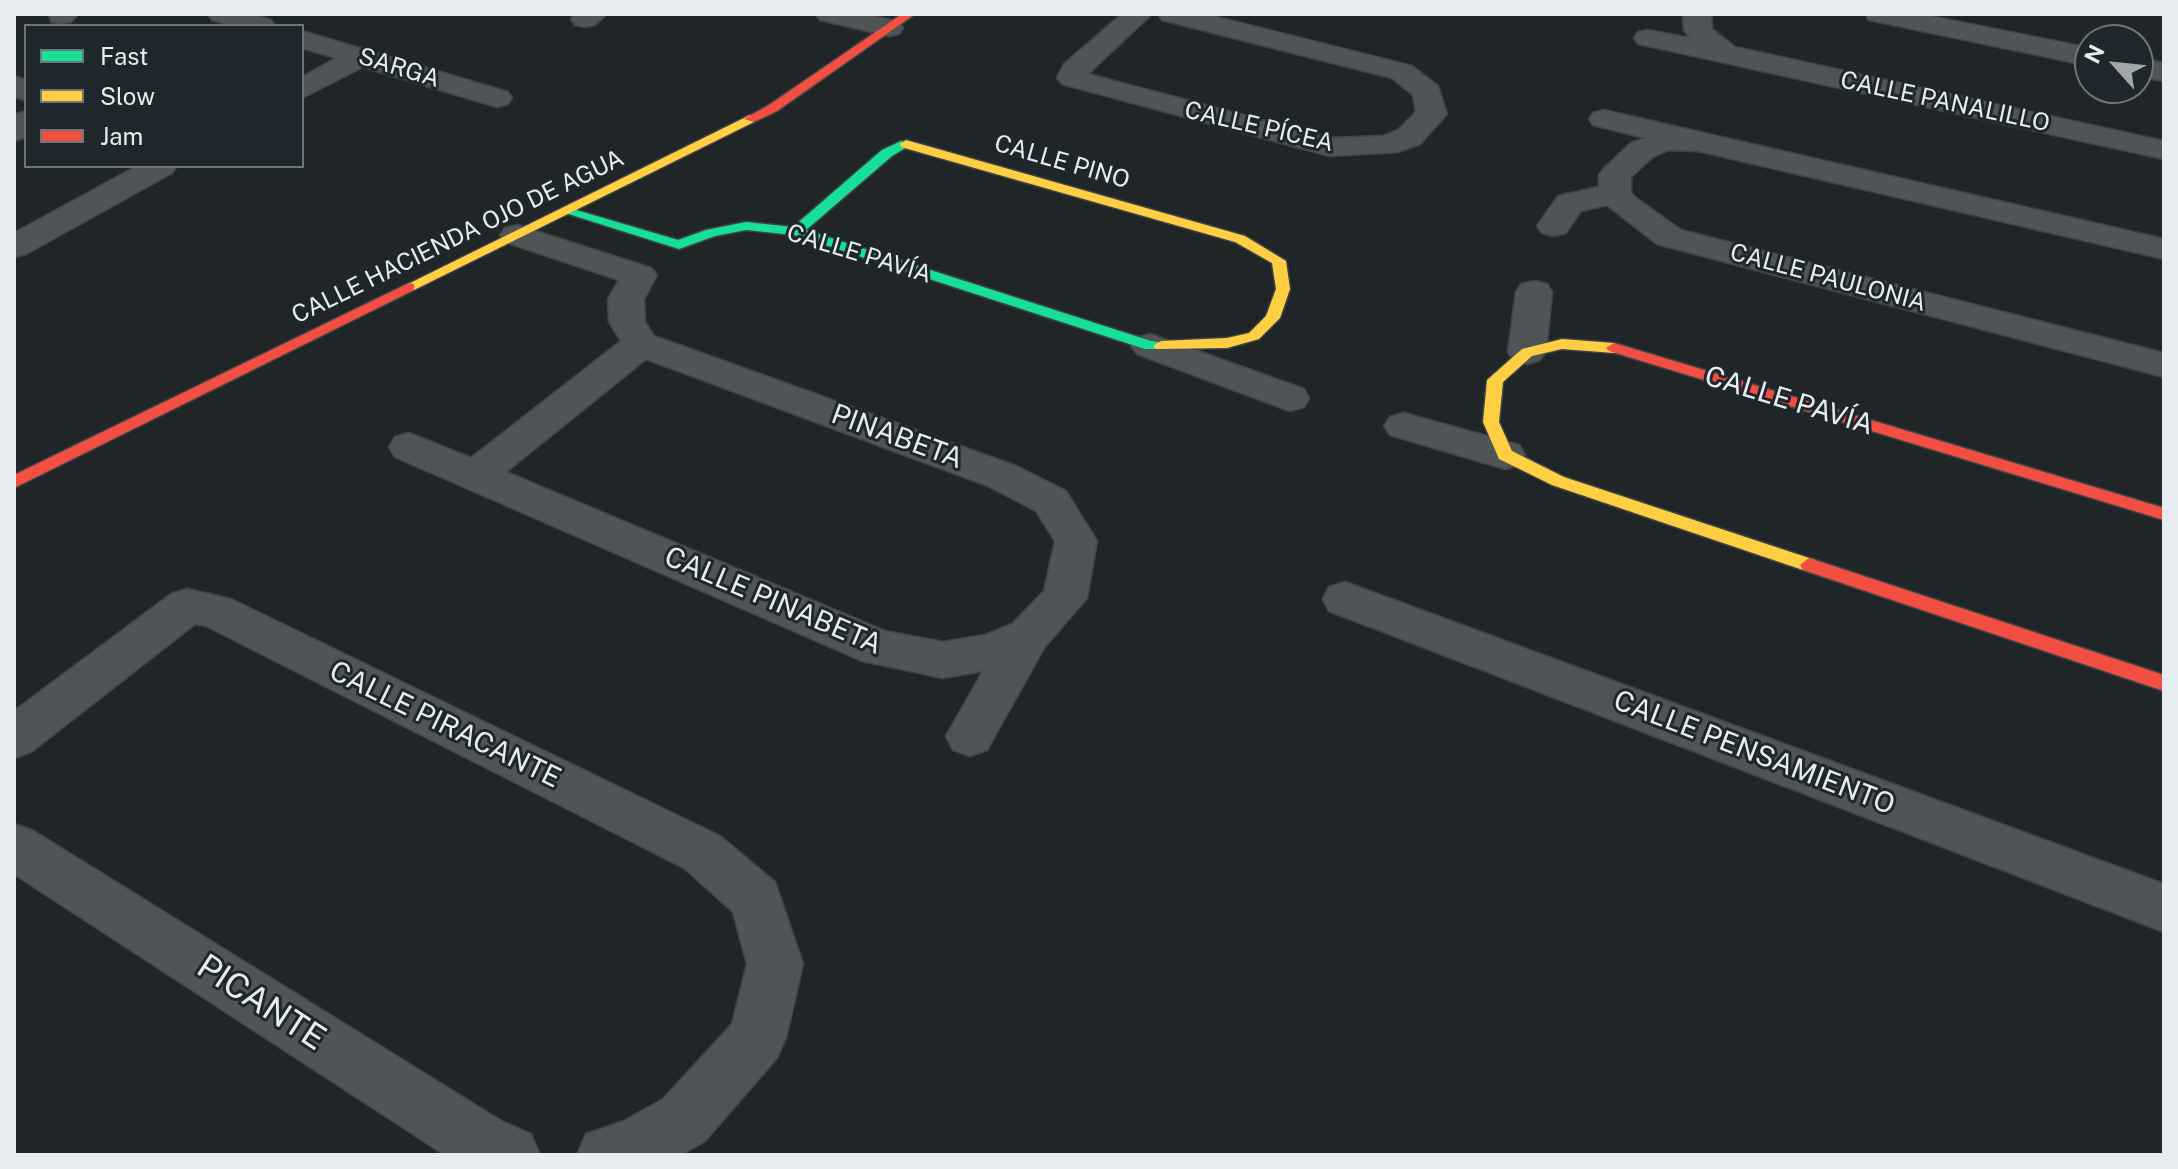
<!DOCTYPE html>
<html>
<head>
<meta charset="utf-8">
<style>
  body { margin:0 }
  #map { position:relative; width:2178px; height:1169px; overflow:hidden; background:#202628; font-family:"Public Sans",sans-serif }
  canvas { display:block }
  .frame { position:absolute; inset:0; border:16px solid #e6ecf0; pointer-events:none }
  .legend { position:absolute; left:24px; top:24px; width:280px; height:144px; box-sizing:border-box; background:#1d272c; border:2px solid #6d767a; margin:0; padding:10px 14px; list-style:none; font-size:24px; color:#e6ecf0 }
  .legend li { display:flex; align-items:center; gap:16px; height:40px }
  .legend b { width:40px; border:2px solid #6d767a }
  .north { position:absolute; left:2074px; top:24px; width:80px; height:80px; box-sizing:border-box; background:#1d272c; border:2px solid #6d767a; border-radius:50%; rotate:297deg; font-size:22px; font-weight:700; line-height:32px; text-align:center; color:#e6ecf0 }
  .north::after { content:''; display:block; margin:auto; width:28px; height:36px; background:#a1a7aa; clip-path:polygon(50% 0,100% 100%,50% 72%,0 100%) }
</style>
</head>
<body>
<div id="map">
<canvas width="2178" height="1169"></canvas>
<div class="frame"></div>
<ul class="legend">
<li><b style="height:10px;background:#16e098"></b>Fast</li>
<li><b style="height:10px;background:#ffcf43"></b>Slow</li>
<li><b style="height:10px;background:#f24e42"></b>Jam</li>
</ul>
<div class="north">N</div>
</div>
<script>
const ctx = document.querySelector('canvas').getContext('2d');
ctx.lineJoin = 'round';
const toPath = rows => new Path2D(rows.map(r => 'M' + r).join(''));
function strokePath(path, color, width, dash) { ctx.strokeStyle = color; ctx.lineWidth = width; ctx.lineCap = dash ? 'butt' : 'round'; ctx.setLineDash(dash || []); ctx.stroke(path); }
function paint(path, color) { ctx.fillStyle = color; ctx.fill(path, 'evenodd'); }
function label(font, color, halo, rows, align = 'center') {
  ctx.font = font + ' "Public Sans",sans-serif'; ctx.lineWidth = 6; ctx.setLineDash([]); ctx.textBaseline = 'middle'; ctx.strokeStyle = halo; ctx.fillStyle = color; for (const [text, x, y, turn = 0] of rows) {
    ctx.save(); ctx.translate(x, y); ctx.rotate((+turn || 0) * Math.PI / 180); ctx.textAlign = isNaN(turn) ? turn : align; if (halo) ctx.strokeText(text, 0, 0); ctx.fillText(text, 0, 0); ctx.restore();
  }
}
const street = toPath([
  [49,14,78,14,71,22,61,24,51,22,49,14],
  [208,14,251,14,271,20,275,26,232,26,212,20,208,14],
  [575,14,607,14,595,25,585,27,575,25,571,19,575,14],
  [816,14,865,14,899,22,903,28,899,34,889,36,820,20,816,14],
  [1122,14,1152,14,1088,74,1330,138,1383,136,1398,130,1416,112,1413,95,1392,78,1162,20,1158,14,1205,14,1412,66,1438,86,1447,114,1420,144,1398,152,1330,156,1062,84,1057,78,1064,64,1122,14],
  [1683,14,1711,14,1712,29,1735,47,2164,141,2164,159,1648,46,1638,44,1634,38,1638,32,1648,30,1690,38,1684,30,1683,14],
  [1865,14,1920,14,2090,48,2090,66,1879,22,1869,20,1865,14],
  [302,31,508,92,512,98,508,104,497,107,363,67,302,98,302,77,336,58,302,48,302,31],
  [2138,58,2164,63,2164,81,2138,76,2138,58],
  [14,76,26,80,26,100,14,97,14,76],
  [1604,110,2164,239,2164,259,1698,151,1669,150,1653,157,1631,177,1631,193,1636,198,1681,230,2164,353,2164,377,1657,244,1607,205,1581,211,1566,233,1554,236,1542,233,1537,226,1558,196,1599,187,1599,175,1604,168,1631,143,1645,138,1593,125,1589,119,1593,113,1604,110],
  [26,111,26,137,14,141,14,115,26,111],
  [137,166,177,166,172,173,26,254,14,257,14,233,137,166],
  [517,225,651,268,657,275,644,299,645,322,654,336,1016,466,1066,491,1097,541,1087,598,1044,648,987,750,970,756,953,750,946,736,983,671,943,678,862,661,395,457,389,447,395,437,409,433,471,458,621,341,609,322,608,299,619,280,505,242,500,235,505,228,517,225],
  [646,359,988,486,1036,511,1055,541,1044,591,1012,624,985,635,943,642,885,631,506,472,646,359],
  [1534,281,1547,284,1552,292,1546,352,1540,360,1527,364,1514,360,1508,352,1516,292,1521,284,1534,281],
  [1150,334,1304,389,1309,398,1304,407,1290,411,1137,354,1131,346,1137,338,1150,334],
  [1404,413,1519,445,1525,455,1519,465,1505,469,1390,435,1384,426,1390,417,1404,413],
  [1345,582,2164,884,2164,932,1329,611,1323,599,1329,587,1345,582],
  [187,589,231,599,720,836,775,882,803,964,786,1038,777,1058,705,1141,681,1155,577,1155,586,1134,624,1121,663,1099,732,1024,747,964,733,912,684,868,206,626,195,624,31,752,14,758,14,711,171,594,187,589],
  [14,824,32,830,503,1122,531,1134,540,1155,445,1155,14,874,14,824]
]);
const fast = toPath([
  [901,141,912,144,892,156,806,230,1151,341,1166,343,1166,349,1145,349,794,235,746,230,715,236,679,249,559,211,566,207,678,240,706,230,746,222,793,227,882,150,901,141]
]);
const slow = toPath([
  [750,115,754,116,754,122,414,290,409,291,402,287,750,115],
  [906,140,1245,236,1286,261,1290,289,1280,318,1259,339,1227,348,1156,349,1153,346,1161,341,1227,338,1249,333,1266,316,1276,289,1272,263,1235,242,901,147,900,144,906,140],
  [1562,339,1614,343,1622,348,1614,353,1562,349,1532,356,1503,382,1499,422,1512,451,1564,477,1815,560,1818,565,1815,570,1803,570,1552,485,1499,459,1483,422,1487,380,1522,349,1562,339]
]);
const jam = toPath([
  [902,14,915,14,777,111,754,122,744,119,769,105,902,14],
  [409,283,414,284,414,290,14,488,14,475,409,283],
  [1614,343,2164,508,2164,520,1609,351,1606,348,1614,343],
  [1809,558,2164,675,2164,691,1803,570,1800,565,1809,558]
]);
strokePath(street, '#3f4346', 3);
strokePath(fast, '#3f4346', 3);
strokePath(slow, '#3f4346', 3);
strokePath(jam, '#3f4346', 3);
paint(street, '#515456');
paint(fast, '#16e098');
paint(slow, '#ffcf43');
paint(jam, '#f24e42');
label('24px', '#e6ecf0', '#1d272c', [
  ["SARGA",399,68,17],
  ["CALLE PANALILLO",1945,102,12],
  ["CALLE PÍCEA",1259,127,13],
  ["CALLE PINO",1062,162,16],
  ["CALLE HACIENDA OJO DE AGUA",458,237,-26],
  ["CALLE PAVÍA",859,254,17],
  ["CALLE PAULONIA",1828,278,15]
]);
label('28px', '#e6ecf0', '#1d272c', [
  ["CALLE PAVÍA",1789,401,17],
  ["PINABETA",897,437,20],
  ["CALLE PINABETA",773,601,23],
  ["CALLE PIRACANTE",445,725,26],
  ["CALLE PENSAMIENTO",1754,753,21]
]);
label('34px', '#e6ecf0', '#1d272c', [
  ["PICANTE",261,1003,33]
]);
</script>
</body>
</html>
